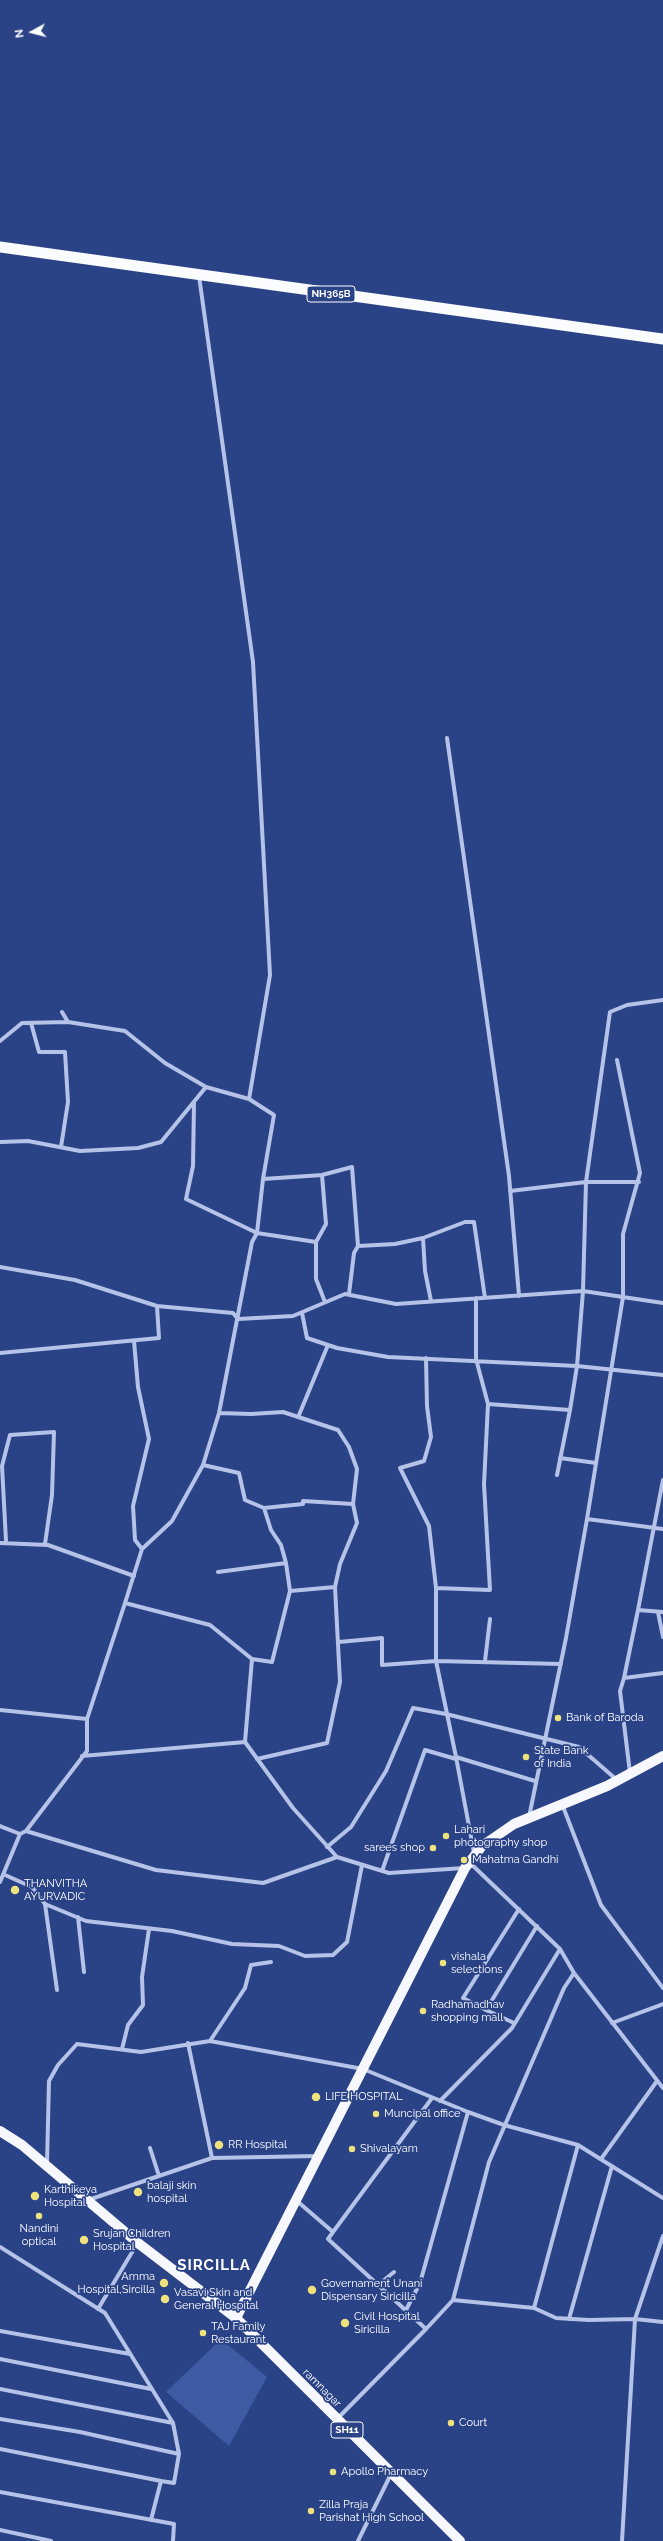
<!DOCTYPE html>
<html>
<head>
<meta charset="utf-8">
<style>
  body { margin:0 }
  #map { position:relative; width:663px; height:2541px; overflow:hidden; background:#2a4286; font-family:Raleway,sans-serif }
  canvas { display:block }
  .north { position:absolute; left:12px; top:12px; width:40px; height:40px; -webkit-text-stroke:3px #2a4286; paint-order:stroke; rotate:263deg; font-size:11px; font-weight:700; line-height:16px; text-align:center; color:#fff }
  .north::after { content:''; display:block; margin:auto; width:14px; height:18px; background:#fff; clip-path:polygon(50% 0,100% 100%,50% 72%,0 100%) }
</style>
</head>
<body>
<div id="map">
<canvas width="663" height="2541"></canvas>
<div class="north">N</div>
</div>
<script>
const ctx = document.querySelector('canvas').getContext('2d');
ctx.lineJoin = 'round';
function paint(path, color) { ctx.fillStyle = color; ctx.fill(path, 'evenodd'); }
const toPath = rows => new Path2D(rows.map(r => 'M' + r).join(''));
function strokePath(path, color, width, dash) { ctx.strokeStyle = color; ctx.lineWidth = width; ctx.lineCap = dash ? 'butt' : 'round'; ctx.setLineDash(dash || []); ctx.stroke(path); }
function label(font, color, halo, rows, align = 'center') {
  ctx.font = font + ' Raleway,sans-serif'; ctx.lineWidth = 3.5; ctx.setLineDash([]); ctx.textBaseline = 'middle'; ctx.strokeStyle = halo; ctx.fillStyle = color; for (const [text, x, y, turn = 0] of rows) {
    ctx.save(); ctx.translate(x, y); ctx.rotate((+turn || 0) * Math.PI / 180); ctx.textAlign = isNaN(turn) ? turn : align; if (halo) ctx.strokeText(text, 0, 0); ctx.fillText(text, 0, 0); ctx.restore();
  }
}
paint(toPath([
  [221,2339,267,2377,229,2446,166,2392]
]), '#3e5aa2');
strokePath(toPath([
  [199,276,253,662,270,975,249,1099,274,1115,263,1179],
  [447,738,509,1176,519,1296],
  [62,1012,68,1022,125,1031,165,1063,206,1087,249,1099],
  [31,1023,39,1052,65,1052,68,1102,61,1147],
  [0,1041,22,1023,68,1022],
  [194,1102,193,1166,186,1199,257,1233,316,1242],
  [0,1142,28,1141,80,1151,138,1148,161,1142,206,1087],
  [322,1175,263,1179,257,1233,252,1242,219,1413,203,1465,172,1521,142,1549,125,1603,210,1625,252,1659,245,1742,293,1808,337,1857,389,1873,464,1868],
  [510,1191,586,1182,639,1182],
  [423,1238,465,1222,474,1222,485,1298],
  [0,1267,75,1280,157,1306,233,1313,238,1319,293,1316,345,1294,396,1304,583,1291,663,1303],
  [349,1294,354,1253,358,1246,395,1244,423,1238,425,1271,431,1301],
  [476,1298,476,1359,488,1404],
  [325,1302,316,1279,316,1242,326,1224,322,1175,352,1167,358,1246],
  [302,1313,307,1338,337,1348,388,1357,577,1366,663,1375],
  [134,1341,138,1387,149,1439,133,1506,135,1540,142,1549],
  [0,1353,159,1338,157,1306],
  [426,1358,427,1406,431,1437,424,1461,400,1468,429,1526,436,1588,436,1661,456,1757],
  [219,1413,251,1414,283,1412,338,1430,349,1447,357,1469,353,1504,357,1523,340,1564,335,1587,340,1682,327,1743,257,1759],
  [299,1415,328,1345],
  [560,1458,596,1463],
  [203,1465,239,1473,245,1500,264,1508,303,1504,303,1501,353,1504],
  [557,1475,570,1410],
  [264,1508,271,1530,281,1545,286,1563,290,1591],
  [587,1519,663,1529],
  [6,1541,2,1466,10,1435,54,1432,52,1495,45,1544],
  [0,1543,48,1545,134,1576],
  [218,1572,286,1563],
  [436,1588,490,1590,484,1484,488,1404,570,1410,577,1366,583,1291,586,1182,610,1012,627,1005,663,1000],
  [638,1610,663,1480],
  [658,1612,663,1637],
  [663,1612,638,1610,624,1678,663,1673],
  [339,1642,382,1638,382,1665,436,1661,561,1664],
  [252,1659,272,1662,290,1591,335,1587],
  [485,1661,490,1619],
  [624,1678,620,1691,630,1773],
  [0,1710,87,1719],
  [82,1756,245,1742],
  [562,1804,601,1905,663,1988],
  [529,1817,566,1638,587,1519,623,1297,623,1234,640,1173,617,1060],
  [0,1826,20,1834],
  [26,1831,156,1870,263,1883,337,1857],
  [327,1847,351,1827,386,1771,413,1708,446,1714,579,1747,617,1780],
  [474,1853,456,1757,535,1781],
  [469,1862,560,1949],
  [382,1871,425,1750,456,1759],
  [5,1875,32,1887,45,1904,86,1921,172,1931,232,1944,279,1946,305,1956,333,1955,347,1942,362,1865],
  [0,1882,20,1834,26,1831,87,1751,87,1719,125,1603],
  [45,1904,57,1990],
  [78,1917,84,1972],
  [486,2010,463,1998,519,1909],
  [514,2023,486,2010,537,1926],
  [612,2023,663,2004],
  [210,2041,245,1988,251,1965,271,1962],
  [122,2049,128,2025,143,2005,142,1977,149,1929],
  [663,2088,574,1973,564,1988,489,2162,453,2300,534,2308,556,2318,589,2320,635,2319,663,2322],
  [440,2101,512,2028,560,1949,574,1973],
  [150,2148,159,2176],
  [212,2158,317,2156],
  [601,2159,657,2081],
  [47,2164,49,2081,58,2065,77,2044,141,2052,210,2041,363,2069,468,2112,504,2125,578,2145,663,2198],
  [88,2200,212,2158,188,2043],
  [297,2201,333,2232,432,2098],
  [333,2232,328,2239,426,2329,453,2300],
  [0,2247,105,2313,173,2423,179,2454,174,2483,161,2481,151,2520],
  [378,2285,394,2272],
  [534,2308,578,2145],
  [98,2309,137,2244],
  [406,2310,420,2283,468,2112],
  [569,2319,612,2166],
  [0,2331,130,2354],
  [0,2359,151,2389],
  [0,2389,173,2423],
  [338,2418,426,2329],
  [0,2419,80,2432,179,2454],
  [0,2449,161,2481],
  [0,2492,174,2524,173,2541],
  [0,2530,51,2541],
  [358,2541,391,2474],
  [622,2541,635,2319,663,2236]
]), '#b5c3e8', 4);
strokePath(toPath([
  [0,2131,22,2145,138,2243,236,2318,460,2541],
  [236,2318,465,1868,482,1846,514,1824,607,1786,663,1756]
]), '#f7f8fe', 10);
strokePath(toPath([
  [0,247,663,339]
]), '#fbfcfe', 11);
for (const [x, y, r, color] of [
  [558,1718,4,"#eee27d"],
  [526,1757,4,"#eee27d"],
  [446,1836,4,"#eee27d"],
  [433,1848,4,"#eee27d"],
  [464,1860,4,"#eee27d"],
  [15,1890,5,"#eee27d"],
  [443,1963,4,"#eee27d"],
  [423,2011,4,"#eee27d"],
  [316,2097,5,"#eee27d"],
  [376,2114,4,"#eee27d"],
  [219,2145,5,"#eee27d"],
  [352,2149,4,"#eee27d"],
  [138,2192,5,"#eee27d"],
  [35,2196,5,"#eee27d"],
  [39,2216,4,"#eee27d"],
  [84,2240,5,"#eee27d"],
  [164,2283,5,"#eee27d"],
  [312,2290,5,"#eee27d"],
  [165,2299,5,"#eee27d"],
  [345,2323,5,"#eee27d"],
  [203,2333,4,"#eee27d"],
  [451,2423,4,"#eee27d"],
  [333,2472,4,"#eee27d"],
  [311,2511,4,"#eee27d"]
]) { const dot = new Path2D(); dot.arc(x, y, r, 0, 2 * Math.PI); ctx.fillStyle = color; ctx.fill(dot); strokePath(dot, '#2a4286', 1.5); }
for (const [x, y, w] of [
  [331,294,48],
  [347,2430,32]
]) { const box = new Path2D(); box.roundRect(x - w / 2, y - 8, w, 16, 3); ctx.fillStyle = '#2a4286'; ctx.fill(box); strokePath(box, '#fff', 1); }
label('bold 10px', '#fff', null, [
  ["NH365B",331,294],
  ["SH11",347,2430]
]);
label('11px', '#fff', '#2a4286', [
  ["Bank of Baroda",566,1718],
  ["State Bank",534,1751],
  ["of India",534,1764],
  ["Lahari",454,1830],
  ["photography shop",454,1843],
  ["sarees shop",425,1848,"right"],
  ["Mahatma Gandhi",472,1860],
  ["THANVITHA",24,1884],
  ["AYURVADIC",24,1897],
  ["vishala",451,1957],
  ["selections",451,1970],
  ["Radhamadhav",431,2005],
  ["shopping mall",431,2018],
  ["LIFE HOSPITAL",325,2097],
  ["Muncipal office",384,2114],
  ["RR Hospital",228,2145],
  ["Shivalayam",360,2149],
  ["balaji skin",147,2186],
  ["hospital",147,2199],
  ["Karthikeya",44,2190],
  ["Hospital",44,2203],
  ["Nandini",39,2229,"center"],
  ["optical",39,2242,"center"],
  ["Srujan Children",93,2234],
  ["Hospital",93,2247],
  ["Amma",155,2277,"right"],
  ["Hospital,Sircilla",155,2290,"right"],
  ["Governament Unani",321,2284],
  ["Dispensary Siricilla",321,2297],
  ["Vasavi Skin and",174,2293],
  ["General Hospital",174,2306],
  ["Civil Hospital",354,2317],
  ["Siricilla",354,2330],
  ["TAJ Family",211,2327],
  ["Restaurant",211,2340],
  ["Court",459,2423],
  ["Apollo Pharmacy",341,2472],
  ["Zilla Praja",319,2505],
  ["Parishat High School",319,2518]
], 'left');
label('11px', '#fff', '#2a4286', [
  ["ramnagar",322,2388,45]
]);
ctx.letterSpacing = '1px';
label('bold 15px', '#fff', '#2a4286', [
  ["SIRCILLA",214,2265]
]);
ctx.letterSpacing = '0px';
</script>
</body>
</html>
